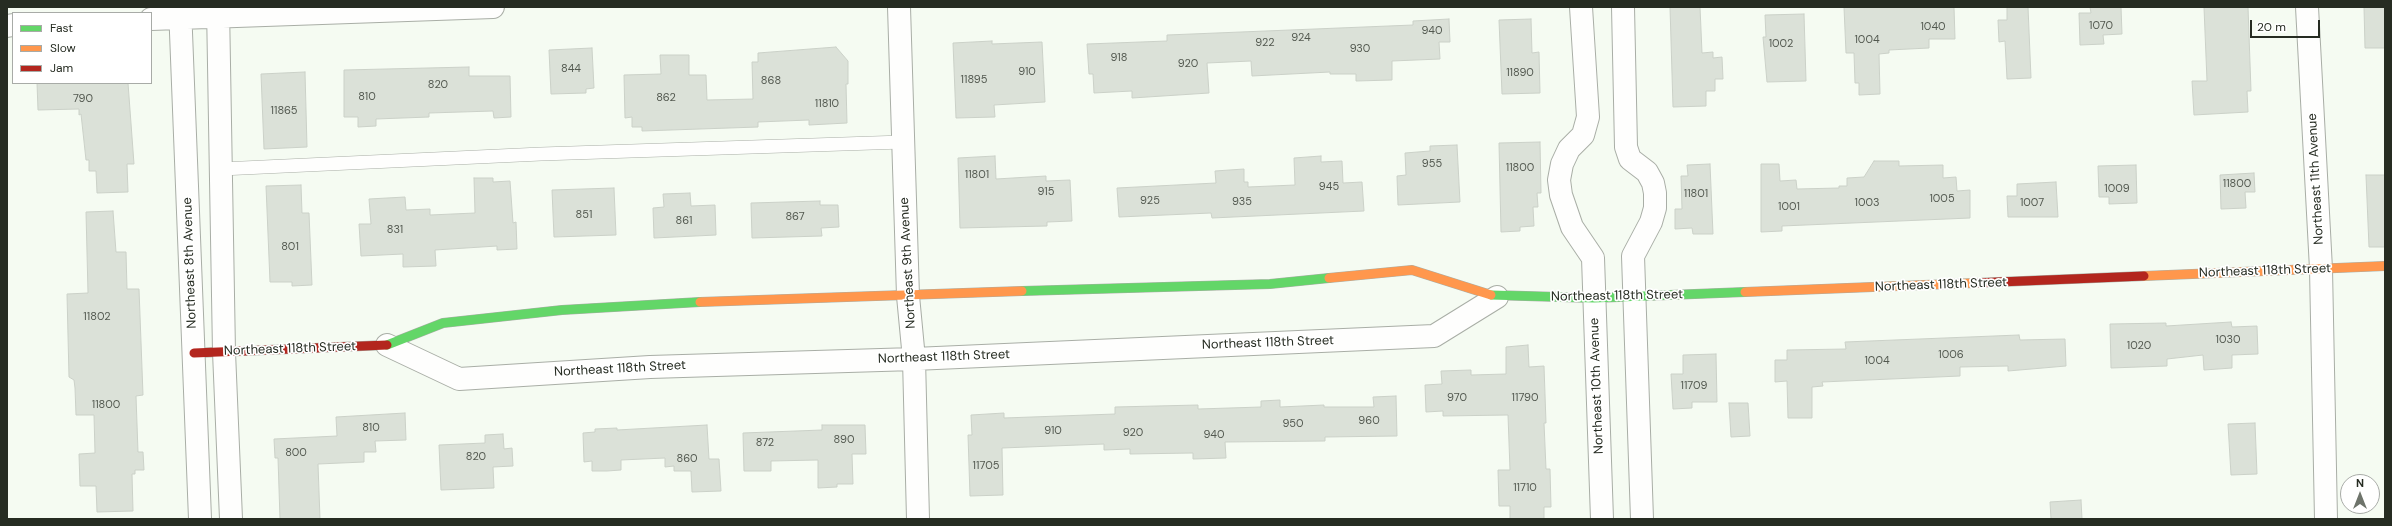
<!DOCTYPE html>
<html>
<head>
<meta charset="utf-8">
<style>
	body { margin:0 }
	#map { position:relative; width:2392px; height:526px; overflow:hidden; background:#f5fbf2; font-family:"DM Sans",sans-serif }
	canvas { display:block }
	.frame { position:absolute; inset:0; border:8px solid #262c22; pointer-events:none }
	.legend { position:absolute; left:12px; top:12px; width:140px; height:72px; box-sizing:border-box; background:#fff; border:1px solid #a8aba7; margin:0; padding:5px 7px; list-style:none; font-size:12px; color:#262c22 }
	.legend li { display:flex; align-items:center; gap:8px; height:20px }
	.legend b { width:20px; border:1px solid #a8aba7 }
	.north { position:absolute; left:2340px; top:474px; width:40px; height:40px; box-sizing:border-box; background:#fff; border:1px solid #a8aba7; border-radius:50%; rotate:0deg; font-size:11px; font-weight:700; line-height:16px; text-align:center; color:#262c22 }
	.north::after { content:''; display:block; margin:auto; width:14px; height:18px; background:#6e746b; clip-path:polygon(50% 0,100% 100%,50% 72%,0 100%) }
	.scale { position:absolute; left:2250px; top:20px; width:70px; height:18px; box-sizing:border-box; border:2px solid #262c22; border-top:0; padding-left:5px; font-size:12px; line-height:14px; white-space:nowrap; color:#262c22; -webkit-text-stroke:3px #fff; paint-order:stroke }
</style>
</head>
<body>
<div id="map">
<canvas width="2392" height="526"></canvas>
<div class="frame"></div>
<ul class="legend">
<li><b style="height:5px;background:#63d668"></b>Fast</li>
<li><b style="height:5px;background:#ff974d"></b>Slow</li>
<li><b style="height:5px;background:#b3261e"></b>Jam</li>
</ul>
<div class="north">N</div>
<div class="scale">20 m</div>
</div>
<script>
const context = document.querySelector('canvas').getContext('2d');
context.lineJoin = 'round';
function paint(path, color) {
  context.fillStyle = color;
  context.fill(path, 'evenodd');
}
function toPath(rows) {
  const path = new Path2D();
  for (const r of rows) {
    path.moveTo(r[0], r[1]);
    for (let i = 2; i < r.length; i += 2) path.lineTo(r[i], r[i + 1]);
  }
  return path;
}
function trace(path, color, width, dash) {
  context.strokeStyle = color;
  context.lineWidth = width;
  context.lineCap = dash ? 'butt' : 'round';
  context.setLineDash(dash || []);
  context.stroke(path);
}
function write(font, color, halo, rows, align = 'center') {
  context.font = font + ' "DM Sans",sans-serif';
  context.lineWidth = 3.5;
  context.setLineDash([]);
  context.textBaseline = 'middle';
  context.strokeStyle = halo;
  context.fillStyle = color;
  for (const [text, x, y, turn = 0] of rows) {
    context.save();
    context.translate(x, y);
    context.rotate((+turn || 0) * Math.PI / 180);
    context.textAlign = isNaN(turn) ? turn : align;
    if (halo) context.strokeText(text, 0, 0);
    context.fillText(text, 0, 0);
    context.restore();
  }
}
const building = toPath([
	[1670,7,1700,7,1702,53,1713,52,1713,58,1722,57,1723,79,1715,79,1715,91,1706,91,1706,106,1673,107,1670,7],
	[1844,7,1954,7,1955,39,1929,39,1929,48,1889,50,1889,53,1879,54,1880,94,1859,95,1859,83,1855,83,1854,53,1846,53,1844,7],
	[2007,7,2028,7,2031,78,2007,79,2005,41,1999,42,1998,20,2007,20,2007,7],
	[2090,7,2121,7,2122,34,2103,35,2104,44,2080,45,2079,13,2091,13,2090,7],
	[2204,7,2248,7,2251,91,2247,91,2248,112,2194,115,2192,81,2207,81,2204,7],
	[2364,7,2385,7,2385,48,2365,48,2364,7],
	[1804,14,1806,81,1767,82,1763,37,1766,37,1765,15,1804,14],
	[1449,19,1450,42,1439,42,1440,59,1392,61,1392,80,1356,81,1356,74,1330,74,1330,72,1252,76,1251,61,1207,63,1209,93,1132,98,1132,91,1094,93,1093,74,1089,74,1087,44,1167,41,1167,35,1413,25,1413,21,1449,19],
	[1531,19,1532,53,1539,52,1540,93,1502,94,1499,20,1531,19],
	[992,41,992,44,1042,42,1045,102,994,105,995,117,956,118,953,43,992,41],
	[836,47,848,61,848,84,846,84,847,123,809,125,809,120,758,122,758,127,642,131,642,127,632,127,632,117,625,118,624,75,661,74,660,55,689,55,689,75,706,75,707,100,753,99,752,62,758,62,758,53,836,47],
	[592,48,594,88,586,89,586,93,551,94,549,50,592,48],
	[469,67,469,76,510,76,511,117,494,118,493,111,429,113,429,117,376,119,376,126,358,127,358,117,344,117,344,70,469,67],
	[305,72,307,147,264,149,261,74,305,72],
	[37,83,128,83,134,164,127,164,128,192,97,193,96,171,89,171,89,160,86,160,81,114,79,115,79,109,38,110,37,83],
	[1540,142,1541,193,1537,193,1538,207,1533,207,1534,226,1520,227,1520,231,1501,232,1499,143,1540,142],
	[1457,145,1460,202,1398,205,1397,176,1406,175,1405,153,1430,151,1430,146,1457,145],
	[995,156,996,179,1046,176,1046,181,1070,180,1072,221,1047,222,1047,226,960,228,958,158,995,156],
	[1321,156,1321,162,1342,161,1343,183,1362,182,1364,211,1212,218,1211,213,1119,217,1117,188,1216,183,1215,171,1244,169,1244,182,1248,182,1248,187,1295,185,1294,158,1321,156],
	[1874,161,1899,161,1899,166,1943,165,1943,178,1956,177,1957,191,1970,190,1970,218,1782,226,1782,231,1761,232,1761,164,1779,164,1780,181,1796,180,1797,189,1839,188,1839,186,1847,186,1847,178,1864,177,1874,161],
	[1710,164,1713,234,1693,234,1692,228,1675,229,1675,209,1682,209,1681,176,1688,176,1687,165,1710,164],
	[2136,165,2137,203,2109,204,2109,197,2099,197,2098,166,2136,165],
	[2254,173,2255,192,2245,192,2246,208,2221,209,2220,175,2254,173],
	[2366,175,2385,175,2385,247,2369,247,2366,175],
	[474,178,493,178,493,182,510,181,513,223,516,222,517,249,497,250,497,246,435,250,436,266,403,267,403,254,361,256,359,224,371,224,369,199,405,197,406,210,430,209,430,215,475,213,474,178],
	[2056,182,2058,217,2008,217,2007,196,2017,196,2017,184,2056,182],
	[301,185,302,213,309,213,312,285,292,286,292,282,270,282,266,186,301,185],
	[614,188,616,235,554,237,552,190,614,188],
	[690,193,691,206,715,205,716,235,654,238,653,208,664,207,663,194,690,193],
	[820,201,820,205,838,205,839,227,821,228,822,236,752,238,751,203,820,201],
	[113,211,116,252,126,252,127,289,139,289,143,395,136,396,138,452,143,452,144,470,135,470,135,474,132,474,133,511,97,512,96,486,80,486,79,454,95,453,94,415,76,415,75,388,74,380,69,377,67,294,88,293,86,212,113,211],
	[2231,322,2232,327,2257,326,2258,354,2232,355,2232,368,2204,370,2203,355,2167,359,2167,366,2111,368,2110,324,2166,323,2166,326,2231,322],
	[2019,335,2020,340,2065,339,2066,366,2008,371,2008,366,1960,367,1960,376,1822,382,1823,386,1812,387,1812,418,1788,418,1787,381,1775,382,1775,360,1787,360,1787,350,1846,349,1845,342,2019,335],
	[1528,345,1529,367,1544,366,1546,423,1544,423,1546,469,1550,469,1551,507,1544,507,1544,519,1510,519,1510,506,1499,506,1498,470,1510,470,1508,415,1443,416,1443,411,1426,412,1425,385,1442,384,1441,371,1471,370,1471,375,1506,374,1506,347,1528,345],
	[1716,354,1717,402,1692,402,1692,408,1673,409,1671,374,1683,374,1683,355,1716,354],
	[1396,396,1397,436,1325,437,1325,441,1225,442,1226,458,1193,459,1193,453,1130,454,1130,449,1104,450,1104,444,1002,448,1003,495,970,496,968,435,972,435,971,415,1004,413,1004,418,1115,414,1115,407,1198,405,1198,409,1261,407,1261,401,1280,400,1280,407,1324,405,1324,407,1374,407,1373,397,1396,396],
	[1729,403,1748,403,1750,436,1731,437,1729,403],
	[405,413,406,440,375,441,376,452,364,452,364,462,318,464,320,519,280,519,278,458,275,458,274,439,337,436,336,417,405,413],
	[2255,423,2257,474,2231,475,2228,424,2255,423],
	[707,425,709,459,719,459,721,491,692,492,691,471,674,471,674,466,665,467,665,458,621,460,621,470,607,471,592,471,592,461,584,462,583,433,595,432,595,429,617,428,617,430,707,425],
	[822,425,865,425,866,454,852,454,853,484,837,484,837,487,818,488,818,460,771,461,771,471,744,471,743,433,822,430,822,425],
	[503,434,504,449,512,448,513,466,493,467,494,488,441,490,439,445,485,443,485,435,503,434],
	[2081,500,2082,519,2051,519,2050,502,2081,500]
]);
paint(building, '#dbe1d8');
trace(building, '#cbd1c8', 1);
const lane = toPath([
	[221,169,541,154,903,142]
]);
const street = toPath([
	[180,7,200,519],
	[218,7,224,352,231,519],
	[899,7,908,296,914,359,918,519],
	[1581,7,1588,117,1583,135,1569,149,1562,164,1559,180,1561,195,1572,227,1593,258,1602,519],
	[1623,7,1626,147,1630,159,1647,172,1653,183,1655,193,1655,208,1651,222,1633,256,1642,519],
	[2307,7,2321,269,2326,519],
	[151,19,493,7],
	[7,26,13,25],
	[387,345,459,379,650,367,914,359,1434,336,1497,297]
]);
const fast = toPath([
	[1022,291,1270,284,1329,278],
	[1491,295,1594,298,1745,292],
	[387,345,443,323,562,310,700,302]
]);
const slow = toPath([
	[2144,276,2385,266],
	[1329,278,1412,270,1491,295],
	[1745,292,1975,283],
	[700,302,1022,291]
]);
const jam = toPath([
	[1975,283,2144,276],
	[194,353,387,345]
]);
trace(lane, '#a9aea6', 14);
trace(street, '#a9aea6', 24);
trace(fast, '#a9aea6', 10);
trace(slow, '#a9aea6', 10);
trace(jam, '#a9aea6', 10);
trace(lane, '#fefefd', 13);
trace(street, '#fefefd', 22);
trace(fast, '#63d668', 9);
trace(slow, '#ff974d', 9);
trace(jam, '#b3261e', 9);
write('11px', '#535950', null, [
	["1070",2101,26],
	["1040",1933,27],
	["940",1432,31],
	["924",1301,38],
	["1004",1867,40],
	["922",1265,43],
	["1002",1781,44],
	["930",1360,49],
	["918",1119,58],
	["920",1188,64],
	["844",571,69],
	["910",1027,72],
	["11890",1520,73],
	["11895",974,80],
	["868",771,81],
	["820",438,85],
	["810",367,97],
	["862",666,98],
	["790",83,99],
	["11810",827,104],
	["11865",284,111],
	["955",1432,164],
	["11800",1520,168],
	["11801",977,175],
	["11800",2237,184],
	["945",1329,187],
	["1009",2117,189],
	["915",1046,192],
	["11801",1696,194],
	["1005",1942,199],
	["925",1150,201],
	["935",1242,202],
	["1003",1867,203],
	["1007",2032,203],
	["1001",1789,207],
	["851",584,215],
	["867",795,217],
	["861",684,221],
	["831",395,230],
	["801",290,247],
	["11802",97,317],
	["1030",2228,340],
	["1020",2139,346],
	["1006",1951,355],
	["1004",1877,361],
	["11709",1694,386],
	["970",1457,398],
	["11790",1525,398],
	["11800",106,405],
	["960",1369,421],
	["950",1293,424],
	["810",371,428],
	["910",1053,431],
	["920",1133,433],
	["940",1214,435],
	["890",844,440],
	["872",765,443],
	["800",296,453],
	["820",476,457],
	["860",687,459],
	["11705",986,466],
	["11710",1525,488]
]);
write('13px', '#262c22', '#fff', [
	["Northeast 11th Avenue",2316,179,-93],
	["Northeast 8th Avenue",190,263,-92],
	["Northeast 9th Avenue",908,263,-93],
	["Northeast 118th Street",2265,271,-2],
	["Northeast 118th Street",1941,285,-2],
	["Northeast 118th Street",1617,296,-1],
	["Northeast 118th Street",1268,343,-2],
	["Northeast 118th Street",290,349,-2],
	["Northeast 118th Street",944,357,-2],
	["Northeast 118th Street",620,369,-3],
	["Northeast 10th Avenue",1597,386,-92]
]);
</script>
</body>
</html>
